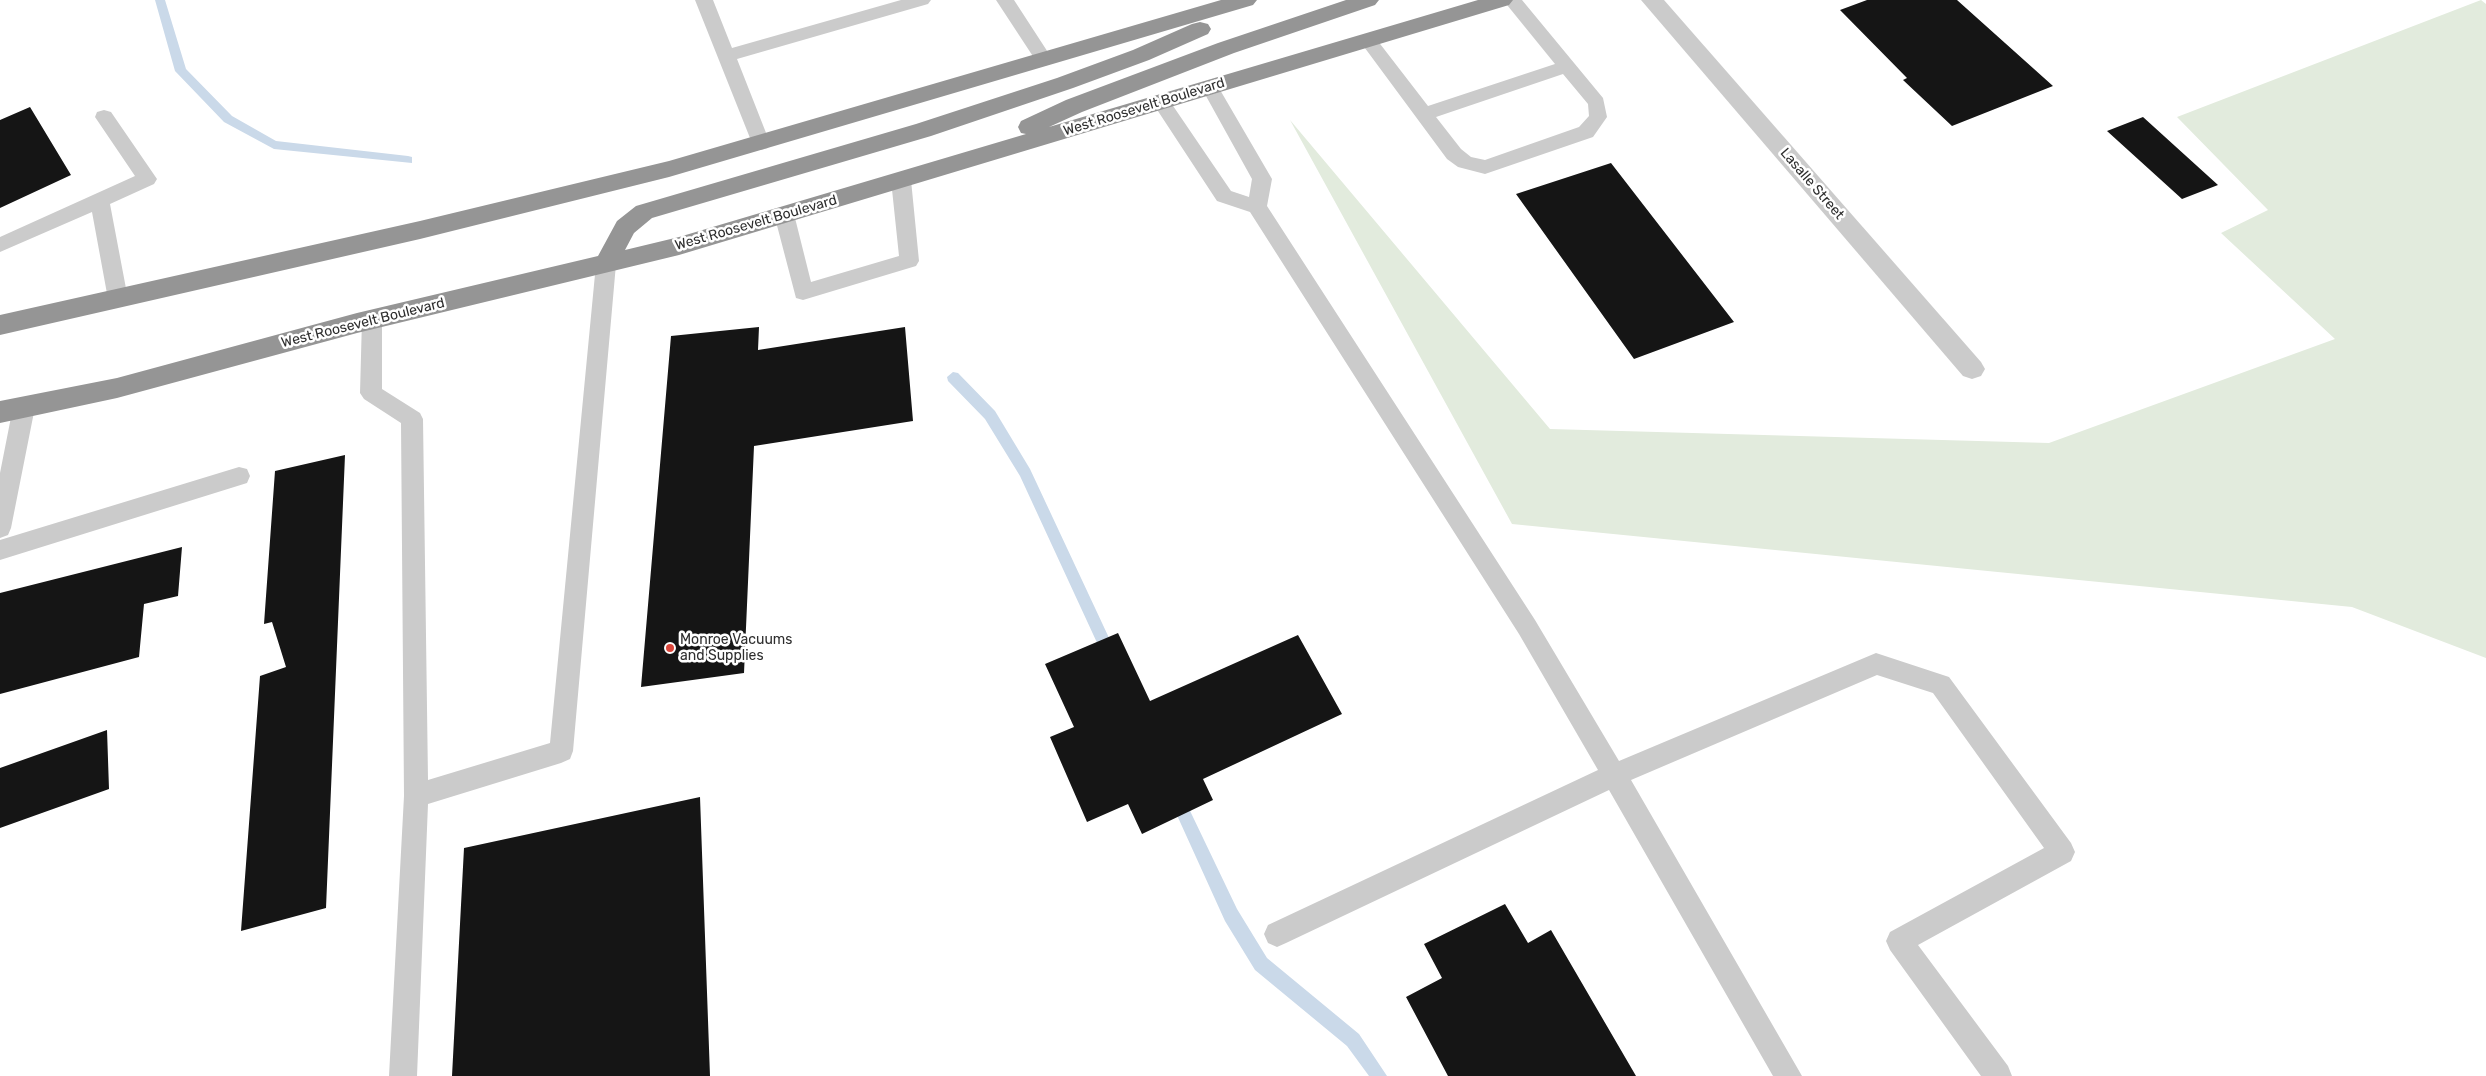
<!DOCTYPE html>
<html>
<head>
<meta charset="utf-8">
<style>
	body { margin:0 }
	canvas { display:block; background:#fff }
</style>
</head>
<body>
<canvas width="2486" height="1076"></canvas>
<script>
const context = document.querySelector('canvas').getContext('2d');
context.lineJoin = 'round';
function paint(path, color) {
  context.fillStyle = color;
  context.fill(path, 'evenodd');
}
function toPath(rows) {
  const path = new Path2D();
  for (const r of rows) {
    path.moveTo(r[0], r[1]);
    for (let i = 2; i < r.length; i += 2) path.lineTo(r[i], r[i + 1]);
  }
  return path;
}
function trace(path, color, width, dash) {
  context.strokeStyle = color;
  context.lineWidth = width;
  context.lineCap = dash ? 'butt' : 'round';
  context.setLineDash(dash || []);
  context.stroke(path);
}
function write(font, color, halo, rows, align = 'center') {
  context.font = font + ' Rubik,sans-serif';
  context.lineWidth = 5;
  context.setLineDash([]);
  context.textBaseline = 'middle';
  context.strokeStyle = halo;
  context.fillStyle = color;
  for (const [text, x, y, turn = 0] of rows) {
    context.save();
    context.translate(x, y);
    context.rotate((+turn || 0) * Math.PI / 180);
    context.textAlign = isNaN(turn) ? turn : align;
    if (halo) context.strokeText(text, 0, 0);
    context.fillText(text, 0, 0);
    context.restore();
  }
}
paint(toPath([
	[2481,0,2486,4,2486,658,2352,607,1512,524,1290,120,1550,429,2049,443,2335,339,2221,233,2268,210,2177,117]
]), '#e2ebdd');
paint(toPath([
	[155,0,165,0,186,69,232,116,276,141,408,156,412,157,412,163,274,149,224,122,175,71,155,0],
	[953,372,958,373,995,411,1030,469,1117,655,1115,660,1110,662,1105,660,1020,476,985,419,948,381,947,377,953,372],
	[1176,790,1181,792,1237,909,1267,958,1359,1034,1387,1076,1369,1076,1347,1046,1255,970,1225,921,1171,802,1168,797,1171,792,1176,790]
]), '#cad9e9');
paint(toPath([
	[1867,0,1957,0,2053,86,1952,126,1903,80,1907,78,1840,10],
	[30,107,71,175,0,208,0,120],
	[2143,117,2218,185,2182,199,2107,131],
	[1611,163,1734,322,1634,359,1516,194],
	[759,327,758,350,905,327,913,421,754,446,744,673,641,687,671,336],
	[345,455,326,908,241,931,260,676,286,667,272,622,264,624,275,471],
	[182,547,178,596,144,604,139,657,0,694,0,593],
	[1118,633,1150,701,1298,635,1342,714,1203,779,1213,800,1142,834,1128,804,1087,822,1050,737,1074,727,1045,664],
	[107,730,109,789,0,828,0,768],
	[700,797,710,1076,452,1076,464,848],
	[1505,904,1528,943,1551,930,1636,1076,1448,1076,1406,997,1442,978,1424,944]
]), '#151515');
paint(toPath([
	[695,0,713,0,732,48,901,0,931,0,928,4,737,59,770,143,768,148,761,150,754,148,752,143,695,0],
	[996,0,1014,0,1053,60,1050,64,1044,66,1038,64,996,0],
	[1503,0,1522,0,1603,98,1607,117,1593,137,1485,174,1458,167,1447,159,1359,40,1362,36,1368,34,1374,36,1428,106,1555,64,1503,0],
	[1563,74,1588,104,1589,116,1579,127,1485,160,1471,157,1461,149,1436,117,1563,74],
	[1210,81,1216,83,1272,179,1267,206,1535,620,1619,761,1876,653,1949,677,2071,843,2075,852,2071,861,1918,945,2008,1066,2012,1076,1981,1076,1890,950,1886,941,1890,932,2044,848,1933,693,1877,675,1631,780,1802,1076,1773,1076,1609,790,1286,943,1277,947,1268,943,1264,934,1268,925,1598,770,1519,634,1250,212,1217,201,1152,102,1155,97,1161,96,1167,97,1231,191,1249,197,1252,179,1201,87,1204,83,1210,81],
	[104,110,111,112,157,179,154,184,110,204,128,299,125,305,118,307,111,305,108,299,92,212,0,252,0,237,135,176,95,117,97,112,104,110],
	[901,173,908,175,911,180,919,261,916,266,803,300,796,298,774,214,777,209,784,207,791,209,794,214,811,282,899,256,891,180,894,175,901,173],
	[606,256,613,259,616,264,573,751,570,759,561,763,428,804,417,1076,389,1076,404,796,401,423,364,399,360,393,362,319,365,313,372,311,379,313,382,319,382,389,420,413,423,419,428,780,550,743,596,264,599,259,606,256],
	[24,398,32,401,35,407,11,528,8,535,0,538,0,473,13,407,16,401,24,398],
	[239,467,247,469,250,476,247,483,0,560,0,540,239,467]
]), '#cbcbcb');
paint(toPath([
	[1641,0,1664,0,1981,362,1985,369,1981,376,1972,379,1963,376,1641,0]
]), '#cbcbcb');
paint(toPath([
	[1221,0,1257,0,1253,5,669,177,420,239,0,335,0,315,420,221,669,161,1221,0],
	[1346,0,1379,0,1375,5,1234,53,1082,112,1049,127,1478,0,1513,0,1509,5,679,255,357,333,117,398,0,423,0,401,117,378,357,313,598,256,617,221,636,206,916,124,1057,78,1133,50,1192,24,1200,22,1208,24,1211,29,1208,34,1149,60,1073,88,931,136,652,218,634,233,625,250,679,237,1026,134,1021,133,1018,127,1021,121,1066,100,1218,43,1346,0]
]), '#959595');
for (const [x, y, r, color] of [
	[670,648,5,"#da463b"]
]) {
  const dot = new Path2D();
  dot.arc(x, y, r, 0, 2 * Math.PI);
  context.fillStyle = color;
  context.fill(dot);
  trace(dot, '#fff', 2);
}
write('14px', '#2e2e2e', '#fff', [
	["West Roosevelt Boulevard",1144,107,-17],
	["Lasalle Street",1812,184,49],
	["West Roosevelt Boulevard",756,223,-16],
	["West Roosevelt Boulevard",363,323,-14]
]);
write('14px', '#2e2e2e', '#fff', [
	["Monroe Vacuums",680,640],
	["and Supplies",680,656]
], 'left');
</script>
</body>
</html>
